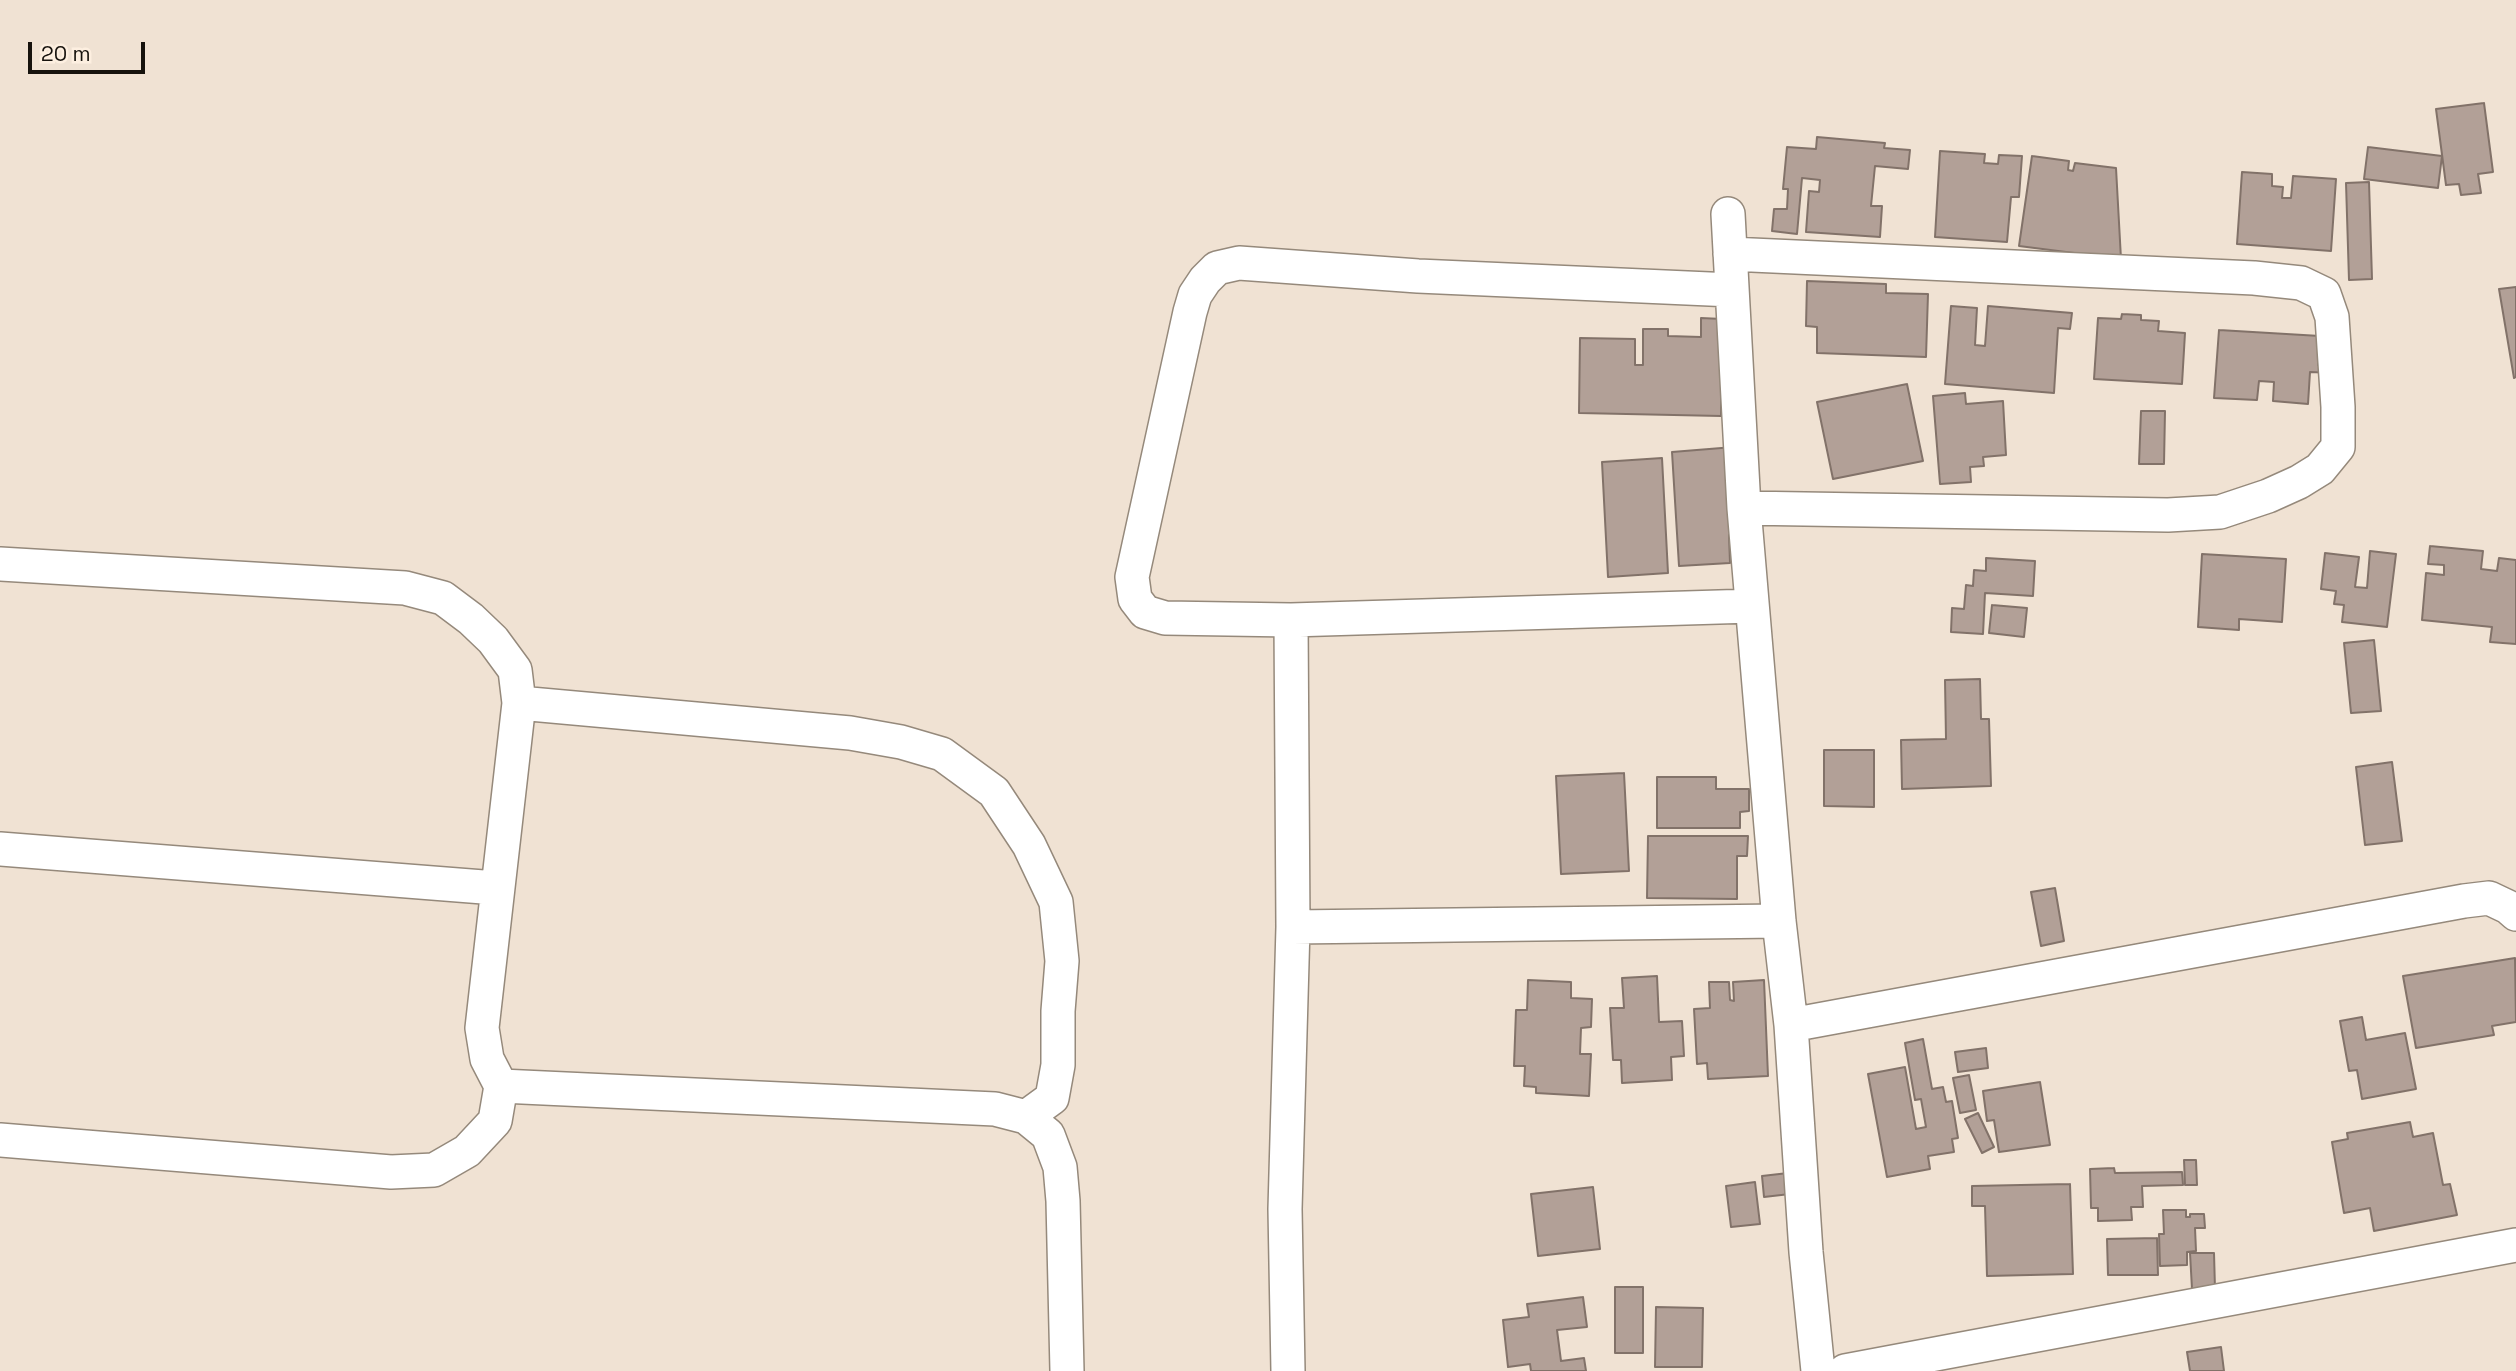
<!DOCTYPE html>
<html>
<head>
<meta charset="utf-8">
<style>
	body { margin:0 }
	#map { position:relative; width:2516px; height:1371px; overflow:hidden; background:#f0e2d3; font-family:"Space Grotesk",sans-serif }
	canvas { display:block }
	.scale { position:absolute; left:28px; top:42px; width:117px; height:32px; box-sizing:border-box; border:4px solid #16120d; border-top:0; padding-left:9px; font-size:21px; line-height:24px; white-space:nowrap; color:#16120d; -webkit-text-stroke:5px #fdefe0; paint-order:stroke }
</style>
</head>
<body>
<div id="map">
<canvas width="2516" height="1371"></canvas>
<div class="scale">20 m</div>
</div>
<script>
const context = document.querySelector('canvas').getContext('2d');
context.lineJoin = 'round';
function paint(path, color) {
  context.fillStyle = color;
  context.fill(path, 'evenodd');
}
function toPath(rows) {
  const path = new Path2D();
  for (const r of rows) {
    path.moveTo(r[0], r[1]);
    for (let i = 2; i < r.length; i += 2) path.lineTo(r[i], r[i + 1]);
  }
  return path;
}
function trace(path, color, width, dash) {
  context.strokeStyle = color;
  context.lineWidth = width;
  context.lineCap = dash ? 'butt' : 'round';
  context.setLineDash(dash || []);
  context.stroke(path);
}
const building = toPath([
	[2484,103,2493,172,2478,174,2481,193,2461,195,2459,184,2446,185,2436,109,2484,103],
	[1817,137,1885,143,1884,148,1910,150,1908,169,1875,166,1871,206,1882,206,1880,237,1806,232,1809,191,1819,192,1820,180,1802,178,1797,234,1772,231,1774,209,1787,209,1788,189,1783,189,1787,147,1816,149,1817,137],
	[2368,147,2442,156,2438,188,2364,179,2368,147],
	[1940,151,1985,154,1984,163,1998,164,1999,155,2022,156,2019,197,2011,197,2007,242,1935,237,1940,151],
	[2032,156,2069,161,2068,170,2073,171,2075,163,2116,168,2121,259,2019,246,2032,156],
	[2242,172,2272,174,2272,186,2283,187,2282,198,2291,198,2293,176,2336,179,2331,251,2237,244,2242,172],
	[2369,182,2372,279,2349,280,2346,183,2369,182],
	[1807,281,1886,284,1886,293,1928,294,1926,357,1817,353,1817,327,1806,326,1807,281],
	[2516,287,2516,377,2514,378,2499,289,2516,287],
	[1951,306,1977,308,1975,345,1985,346,1988,306,2072,313,2070,329,2058,328,2054,393,1945,384,1951,306],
	[2122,314,2141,315,2141,320,2159,321,2158,331,2185,333,2182,384,2094,379,2098,318,2121,319,2122,314],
	[1701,318,1722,319,1721,416,1579,413,1580,338,1635,339,1635,365,1643,365,1643,329,1668,329,1668,336,1701,337,1701,318],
	[2219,330,2320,336,2318,365,2334,366,2334,373,2310,372,2308,404,2273,401,2274,382,2259,381,2257,400,2214,398,2219,330],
	[1907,384,1923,461,1833,479,1817,402,1907,384],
	[1965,393,1966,404,2003,401,2006,455,1983,457,1984,466,1970,467,1971,482,1940,484,1933,396,1965,393],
	[2141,411,2165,411,2164,464,2139,464,2141,411],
	[1734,447,1740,534,1729,535,1730,563,1679,566,1672,452,1734,447],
	[1662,458,1668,573,1608,577,1602,462,1662,458],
	[2430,546,2483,551,2481,569,2497,571,2499,558,2516,560,2516,644,2490,642,2492,627,2422,620,2426,573,2444,575,2444,565,2428,564,2430,546],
	[2370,551,2396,554,2387,627,2342,622,2344,605,2334,604,2336,591,2321,589,2325,553,2359,557,2355,587,2367,588,2370,551],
	[2202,554,2286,559,2282,622,2239,619,2239,630,2198,627,2202,554],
	[1986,558,2035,561,2033,596,1985,593,1983,634,1951,632,1952,608,1964,609,1966,585,1973,586,1974,570,1986,571,1986,558],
	[1992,605,2027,608,2024,637,1989,633,1992,605],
	[2374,640,2381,711,2351,713,2344,643,2374,640],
	[1980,679,1981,719,1989,719,1991,786,1902,789,1901,740,1946,739,1945,680,1980,679],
	[1824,750,1874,750,1874,807,1824,806,1824,750],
	[2392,762,2402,841,2365,845,2356,767,2392,762],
	[1624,773,1629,871,1561,874,1556,776,1624,773],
	[1657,777,1716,777,1716,789,1749,789,1749,811,1740,812,1740,828,1657,828,1657,777],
	[1648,836,1748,836,1747,856,1737,856,1737,899,1647,898,1648,836],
	[2055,888,2064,941,2041,946,2031,892,2055,888],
	[2515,958,2516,1022,2492,1026,2494,1035,2416,1048,2403,976,2515,958],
	[1657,976,1659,1022,1682,1021,1684,1056,1671,1057,1672,1080,1622,1083,1621,1060,1613,1060,1610,1008,1624,1008,1622,978,1657,976],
	[1528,980,1571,982,1571,998,1592,999,1591,1027,1581,1028,1580,1054,1591,1054,1589,1096,1536,1093,1536,1087,1524,1086,1525,1066,1514,1066,1516,1010,1527,1010,1528,980],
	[1764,980,1768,1076,1708,1079,1707,1063,1697,1064,1694,1009,1710,1008,1709,982,1729,982,1730,1000,1734,1001,1733,982,1764,980],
	[2362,1017,2366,1040,2405,1033,2416,1089,2362,1099,2357,1070,2349,1071,2340,1021,2362,1017],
	[1923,1039,1932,1089,1943,1087,1946,1102,1952,1101,1958,1138,1952,1139,1954,1152,1928,1156,1930,1169,1887,1177,1868,1074,1905,1067,1916,1129,1926,1127,1921,1099,1915,1100,1905,1043,1923,1039],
	[1986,1048,1988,1068,1958,1072,1955,1052,1986,1048],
	[1969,1075,1976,1110,1960,1113,1953,1078,1969,1075],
	[2040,1082,2050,1145,1999,1152,1994,1120,1987,1121,1983,1091,2040,1082],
	[1978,1113,1994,1147,1982,1153,1965,1119,1978,1113],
	[2410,1122,2413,1137,2433,1133,2443,1185,2450,1184,2457,1215,2374,1231,2370,1208,2344,1213,2332,1142,2348,1139,2347,1133,2410,1122],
	[2184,1160,2196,1160,2197,1185,2185,1185,2184,1160],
	[2114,1168,2115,1173,2182,1172,2183,1185,2142,1186,2143,1207,2131,1207,2132,1220,2098,1221,2098,1208,2091,1208,2090,1169,2114,1168],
	[1788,1173,1790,1194,1764,1197,1762,1176,1788,1173],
	[1755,1182,1760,1224,1731,1227,1726,1186,1755,1182],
	[2070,1184,2073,1274,1987,1276,1985,1206,1972,1206,1972,1186,2070,1184],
	[1593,1187,1600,1249,1538,1256,1531,1194,1593,1187],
	[2163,1210,2186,1210,2186,1217,2190,1217,2190,1214,2204,1214,2205,1228,2195,1228,2196,1251,2187,1252,2187,1265,2160,1266,2159,1234,2164,1234,2163,1210],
	[2157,1238,2158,1275,2108,1275,2107,1239,2157,1238],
	[2190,1253,2214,1253,2215,1289,2192,1289,2190,1253],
	[1615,1287,1643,1287,1643,1353,1615,1353,1615,1287],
	[1583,1297,1587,1327,1557,1330,1561,1361,1584,1358,1586,1371,1531,1371,1530,1364,1508,1367,1503,1320,1529,1317,1527,1304,1583,1297],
	[1656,1307,1703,1308,1702,1367,1655,1367,1656,1307],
	[2221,1347,2224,1371,2190,1371,2187,1352,2221,1347]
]);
paint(building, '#b2a097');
trace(building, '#827269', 2);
const minor = toPath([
	[1728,214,1744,508,1779,921,1791,1025,1806,1252,1818,1371],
	[1730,254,2254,278,2301,283,2324,294,2332,317,2338,407,2338,447,2320,469,2299,482,2268,496,2220,512,2168,515,1744,508],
	[1732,290,1418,276,1239,263,1217,268,1205,280,1195,295,1190,312,1132,577,1135,599,1145,612,1165,618,1291,620,1752,606],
	[0,564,405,588,443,598,471,619,493,640,515,670,519,703,482,1028,487,1059,501,1086,495,1121,467,1151,434,1170,391,1172,0,1140],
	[519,703,850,733,901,742,942,754,994,792,1029,845,1056,902,1062,961,1058,1011,1058,1065,1052,1098,1026,1117],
	[0,849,496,888],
	[1293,927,1779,921],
	[1791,1025,2464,901,2489,898,2508,907,2516,914],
	[501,1086,995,1109,1026,1117,1048,1135,1060,1167,1063,1201,1067,1371],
	[1288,1371,1285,1209,1293,927,1291,620],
	[1845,1371,2516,1245]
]);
trace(minor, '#95897b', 36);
trace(minor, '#fff', 33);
</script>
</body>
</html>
